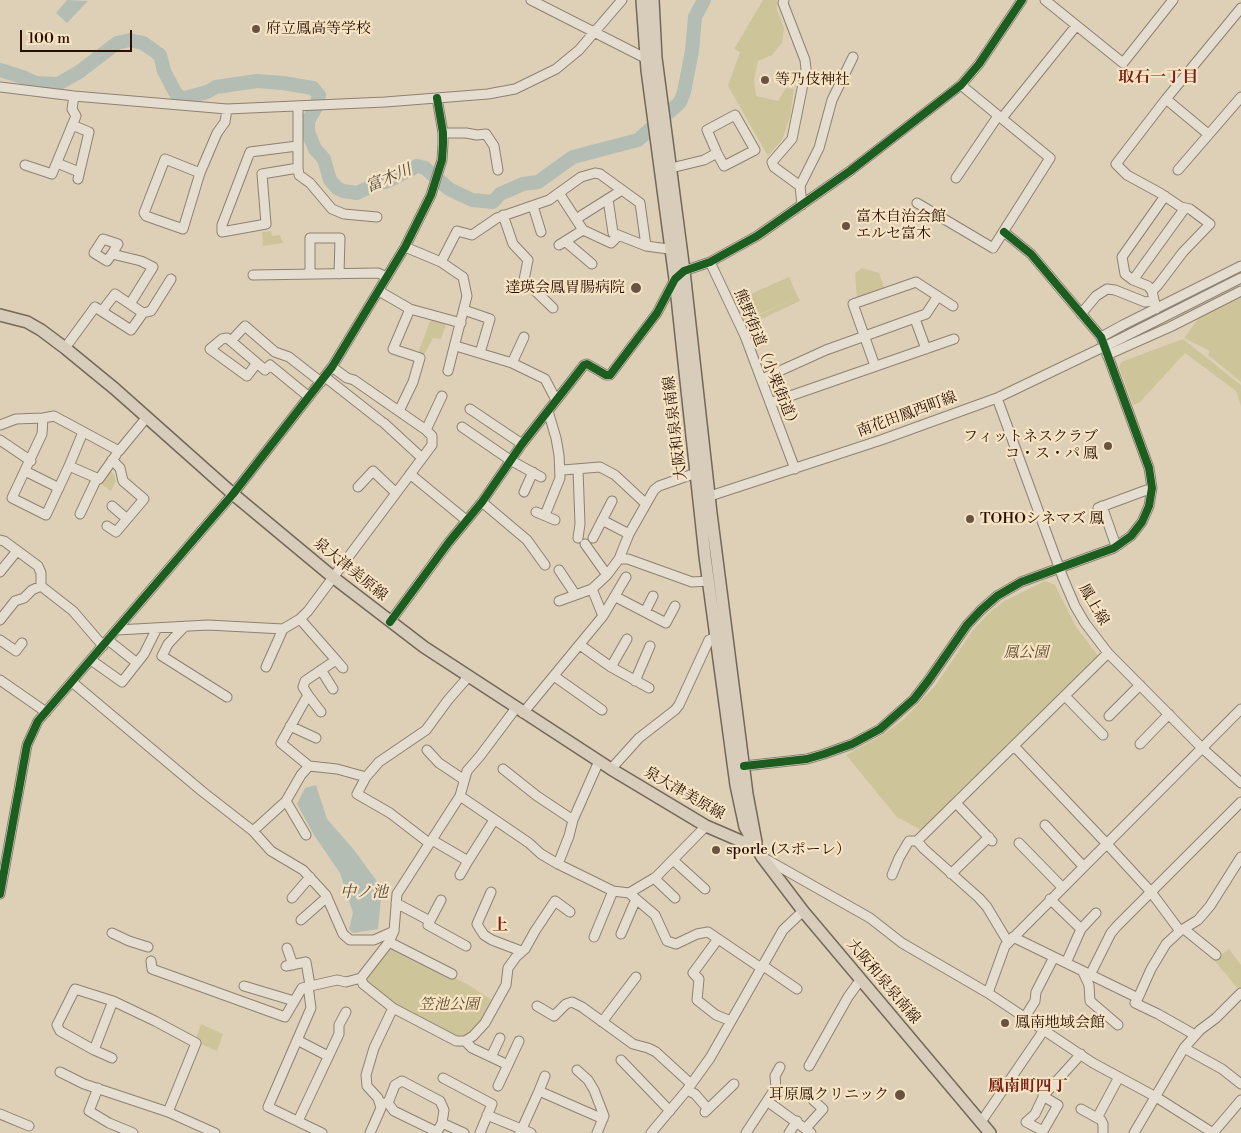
<!DOCTYPE html>
<html>
<head>
<meta charset="utf-8">
<style>
	body { margin:0 }
	#map { position:relative; width:1241px; height:1133px; overflow:hidden; background:#ded0b6; font-family:"Libre Bodoni",serif }
	canvas { display:block }
	.scale { position:absolute; left:20px; top:30px; width:112px; height:22px; box-sizing:border-box; border:2px solid #291000; border-top:0; padding-left:6px; font-size:15px; line-height:18px; white-space:nowrap; color:#291000; -webkit-text-stroke:4px #f5e3c4; paint-order:stroke }
</style>
</head>
<body>
<div id="map">
<canvas width="1241" height="1133"></canvas>
<div class="scale">100 m</div>
</div>
<script>
const context = document.querySelector('canvas').getContext('2d');
context.lineJoin = 'round';
function paint(path, color) {
  context.fillStyle = color;
  context.fill(path, 'evenodd');
}
function toPath(rows) {
  const path = new Path2D();
  for (const r of rows) {
    path.moveTo(r[0], r[1]);
    for (let i = 2; i < r.length; i += 2) path.lineTo(r[i], r[i + 1]);
  }
  return path;
}
function trace(path, color, width, dash) {
  context.strokeStyle = color;
  context.lineWidth = width;
  context.lineCap = dash ? 'butt' : 'round';
  context.setLineDash(dash || []);
  context.stroke(path);
}
function write(font, color, halo, rows, align = 'center') {
  context.font = font + ' "Libre Bodoni","Noto Serif JP",serif';
  context.lineWidth = 4.5;
  context.setLineDash([]);
  context.textBaseline = 'middle';
  context.strokeStyle = halo;
  context.fillStyle = color;
  for (const [text, x, y, turn = 0] of rows) {
    context.save();
    context.translate(x, y);
    context.rotate((+turn || 0) * Math.PI / 180);
    context.textAlign = isNaN(turn) ? turn : align;
    if (halo) context.strokeText(text, 0, 0);
    context.fillText(text, 0, 0);
    context.restore();
  }
}
paint(toPath([
	[763,0,777,0,777,10,784,28,782,43,772,55,758,61,754,80,756,96,778,101,786,88,794,89,790,117,782,140,768,156,728,86,740,52,734,49],
	[271,231,272,236,280,235,283,243,263,246,262,232],
	[862,268,879,273,885,289,857,299,855,273],
	[789,277,798,297,744,321,735,301],
	[1241,296,1241,382,1208,355,1210,351,1184,338,1199,318],
	[798,297,800,301,753,323,751,319],
	[431,319,446,324,441,339,433,338,424,355,418,353],
	[1183,339,1241,385,1241,406,1236,391,1185,353,1140,402,1133,405,1119,367,1121,362],
	[110,470,114,475,116,481,111,491,101,484],
	[1045,581,1055,585,1076,627,1099,657,923,831,897,817,846,755,882,735,903,720,935,686,973,630,990,612,1004,601],
	[391,947,469,985,493,1001,487,1014,471,1034,463,1038,455,1037,393,1004,365,983,365,979],
	[1229,949,1241,965,1241,988,1239,990,1214,960],
	[201,1024,223,1034,217,1051,201,1044,202,1041,196,1038]
]), '#cec499');
paint(toPath([
	[67,0,88,1,67,23,56,13],
	[316,785,327,819,354,850,382,888,378,929,353,933,349,929,353,913,340,873,314,835,297,804,305,788]
]), '#b3bdb4');
trace(toPath([
	[0,70,22,77,36,83,58,84,79,72,117,43,130,40,143,43,160,55,164,71,175,92,180,98,185,98,207,92,216,87,257,81,283,83,313,88,319,95,316,107,308,121,308,132,315,149,324,159,330,180,337,188,343,191,357,193,374,185,388,181,417,166,425,168,449,189,472,200,493,202,500,194,523,184,538,182,573,157,638,140,676,106,680,102,684,92,692,51,695,17,704,0]
]), '#b3bdb4', 14);
const minor = toPath([
	[531,0,647,59,651,59],
	[784,0,783,3,805,60,806,69,792,139,772,162,774,167,800,186],
	[1045,0,1123,63,1173,0],
	[0,87,74,96,227,109,385,102,488,94,515,89,556,69,579,50,622,0],
	[1166,99,1208,134],
	[298,106,298,168,299,175,310,183,332,209,344,214,377,217],
	[1002,118,1076,26],
	[72,125,89,132,78,179],
	[443,133,466,133,477,135,486,134,494,146,498,170],
	[297,146,250,152,222,225,222,232,266,224,262,174,298,168],
	[57,163,79,172],
	[25,165,52,174,76,116,72,109,74,96],
	[671,168,704,160,717,153,707,130,735,115,755,150,724,166,717,153],
	[1178,170,1241,97],
	[200,173,165,159,144,213,146,216,183,229,200,173,217,133,225,122,227,109],
	[956,178,998,116],
	[559,193,583,230,611,243,618,236],
	[608,199,613,233,646,246,676,250],
	[917,203,993,248,1050,158,961,85],
	[802,205,800,186,819,148,832,100,853,57],
	[533,206,541,232],
	[503,215,513,244,528,260,524,280,553,308],
	[576,219,622,190],
	[565,241,592,264],
	[559,245,583,230],
	[405,247,441,262,463,277,467,296,448,371],
	[112,254,118,244,103,239,94,253,107,261,112,254,141,261,153,267,130,304],
	[441,262,457,231,472,235,497,218,549,200,581,177,595,173,600,174,640,203,646,246],
	[710,262,745,336,795,469],
	[310,274,310,238,340,238,339,274],
	[253,275,378,273,387,277],
	[1133,280,1185,208],
	[379,291,410,309,461,323],
	[1152,291,1158,285,1183,252,1210,224,1190,209,1181,207,1160,193,1127,175,1116,164,1166,99,1241,8],
	[1156,309,1152,291,1148,286,1133,280,1125,274,1122,257,1165,196],
	[464,310,490,319,480,353],
	[102,311,115,294,143,313],
	[1081,314,1096,296,1107,289,1115,290,1145,302,1153,301],
	[915,319,926,349],
	[1101,337,1123,325,1241,266],
	[231,341,265,370,270,365,309,397],
	[456,346,512,363,545,379,556,400],
	[65,348,95,307,131,330,143,313,151,311,171,279],
	[1107,355,1170,327,1241,291],
	[257,363,247,376,210,349,222,339,227,338,231,341,245,326,275,352,289,357,321,382],
	[512,363,524,337],
	[875,366,853,304,916,282,953,306],
	[325,377,381,421],
	[762,379,826,350,926,314,938,296],
	[997,398,1063,578,1075,606,1085,623,1108,653,1202,748,1241,783],
	[770,403,954,339],
	[470,409,522,444],
	[399,411,413,382,420,358,393,349,410,309],
	[43,418,42,434,12,498,46,515,69,466,83,432],
	[384,423,422,458],
	[0,425,16,419,43,418,54,416,119,451,147,417],
	[462,427,510,460,541,477],
	[426,430,442,396],
	[0,440,31,461],
	[69,466,99,479,116,455],
	[563,470,600,467,615,475,645,503],
	[25,471,59,488],
	[410,474,466,520],
	[358,487,373,471,396,493],
	[524,492,533,472],
	[704,498,881,440,997,398,1118,340,1241,278],
	[482,502,527,540,545,565],
	[112,506,127,519],
	[1102,506,1116,546],
	[1098,508,1152,488],
	[536,512,555,520],
	[80,514,97,478],
	[545,515,560,478,559,455,556,438,548,411],
	[602,520,629,534],
	[107,526,116,532,144,499,123,481,120,468,112,460],
	[578,538,580,524,578,469],
	[593,538,612,501],
	[0,540,4,541,38,566,41,573,41,586,73,611,103,646],
	[585,544,607,575],
	[619,559,629,534,654,490,659,486,696,473],
	[559,570,575,594],
	[0,572,17,551],
	[616,597,666,623,675,606],
	[559,601,592,589],
	[645,612,653,596],
	[603,616,626,577],
	[300,619,336,660,305,681,303,687,308,695,281,743,309,766],
	[0,620,15,601,24,598,32,590,41,586],
	[390,622,449,542,482,502,522,444,584,365,587,364,606,375,610,375,657,313,675,279,684,271,710,262,757,236,850,171,961,85,979,64,1022,0],
	[185,626,168,644,162,656,227,697],
	[117,630,208,625,283,629,300,619,308,611,432,445,432,436,426,430,354,380,347,378,332,367],
	[0,640,16,651,22,643],
	[108,640,137,663],
	[580,645,611,667,649,688],
	[91,660,122,682,144,654,157,628],
	[336,660,343,668],
	[266,667,283,629],
	[611,667,627,639],
	[321,670,333,689],
	[554,676,602,710],
	[0,680,46,712],
	[635,681,650,646],
	[72,682,203,792,253,831,271,851,303,870,326,895,343,934,350,940,374,940,394,931],
	[308,695,321,712],
	[1065,696,1103,735],
	[516,708,480,756,467,771,460,796,397,894,394,931,389,942,361,978,363,984,393,1008,456,1041,465,1041,473,1036,485,1023,506,985,508,968,516,957,525,949,535,931,555,901,570,912],
	[523,713,603,616,592,589,607,575,619,559,628,559,692,582,709,581],
	[1109,716,1140,685],
	[290,726,316,738],
	[1140,744,1169,714],
	[1014,746,1106,843,1151,892,1180,931],
	[427,750,439,763,463,779],
	[744,766,807,759,824,754,852,744,880,729,914,699,928,681,967,625,981,610,997,596,1021,582,1114,548,1131,536,1142,522,1149,506,1152,488,1149,468,1101,337,1031,254,1004,232],
	[503,769,537,796,573,820],
	[611,769,639,738,675,710,679,705,709,640,716,637],
	[460,796,529,843,541,854,558,864,613,891,629,893,655,915,667,941,676,944,697,934,708,932,761,968],
	[286,801,306,835],
	[956,803,992,841],
	[1045,825,1083,866],
	[253,831,286,801,301,775,309,766,337,769,366,777],
	[432,840,468,861,460,875],
	[917,841,924,849,979,898,987,907,1008,942],
	[429,843,390,813,357,794,366,777,379,762,426,730,448,700,468,677],
	[1019,843,1062,887],
	[764,858,870,918,902,943,988,993,1093,1063,1156,1097,1213,1133],
	[673,860,705,889],
	[468,861,494,820],
	[558,864,569,836,573,820,599,761],
	[951,874,989,837],
	[892,875,899,858,909,841,917,841,1108,653],
	[654,878,675,898],
	[491,892,477,924,480,929,484,935,492,940,521,951],
	[629,893,656,877,706,826],
	[0,894,27,745,38,721,233,494,332,367,405,247,431,195,442,160,443,144,443,133,437,98],
	[292,898,310,877],
	[1050,899,1081,929],
	[396,903,430,921,428,925,466,946],
	[301,920,327,897],
	[430,921,441,900],
	[1184,929,1216,955],
	[112,933,129,941,148,947],
	[621,934,636,899],
	[594,937,613,891],
	[1013,937,1138,998,1151,969,1166,944,1180,931,1198,920,1210,906,1241,857],
	[718,939,693,973,699,979,697,1000,716,1015,731,1021],
	[389,942,452,974],
	[287,948,293,965],
	[151,961,152,969,285,1017,302,988,337,980,346,982,361,978],
	[1066,963,1081,929,1096,913],
	[762,965,797,989],
	[286,966,306,962,310,985],
	[1083,972,1089,985,1090,1001,1118,1025],
	[1090,975,1111,933,1117,926,1241,802],
	[244,986,294,1001],
	[308,986,311,1008,268,1107,322,1133],
	[988,993,1005,946,1241,709],
	[1135,1003,1158,1014,1195,1035],
	[537,1006,554,1016,566,1004,572,1002,582,1007,633,1044,648,1048,656,1052,691,1084],
	[1025,1017,1035,1001,1036,992,1054,957],
	[602,1022,636,977],
	[297,1040,328,1056],
	[465,1041,472,1048,508,1065],
	[1184,1048,1222,1069,1241,1084],
	[94,1050,113,1001],
	[491,1057,500,1038],
	[112,1058,94,1050,60,1031,57,1025,75,989,113,1001,155,1021,196,1043,168,1112],
	[621,1060,670,1111],
	[809,1066,848,997,861,979],
	[577,1070,588,1080,594,1090,604,1116,597,1133],
	[60,1072,84,1084,168,1112,215,1133],
	[443,1078,492,1104,480,1133],
	[498,1086,519,1041],
	[98,1088,89,1111,109,1123,133,1133],
	[687,1090,695,1094,708,1109],
	[539,1091,545,1076],
	[1043,1096,1058,1105,1043,1131,1026,1122,1035,1114,1044,1095,1081,1054],
	[767,1101,776,1087,775,1076,780,1067],
	[380,1103,388,1103,395,1085,402,1081,440,1101,444,1110,442,1123,437,1132,394,1111,388,1103],
	[1081,1109,1101,1120,1103,1124,1103,1133],
	[705,1112,734,1084],
	[0,1114,29,1126],
	[487,1115,531,1133],
	[1097,1118,1119,1077],
	[298,1121,339,1034,339,1025,346,1012],
	[981,1122,1044,1030],
	[442,1123,464,1133],
	[806,1128,823,1109,813,1100],
	[370,1133,381,1108,378,1098,367,1086,366,1075,374,1048,393,1008],
	[520,1133,539,1091,603,1119],
	[651,1133,687,1090,710,1058,783,930,803,911],
	[746,1133,767,1101,811,1133],
	[789,1133,797,1121],
	[1134,1133,1184,1048,1200,1030,1216,1018,1241,993],
	[1213,1133,1241,1100]
]);
const major = toPath([
	[642,0,647,70,675,279,705,556,736,785,745,827,762,857,803,911,990,1133],
	[653,0,656,58,684,271,711,513,747,794,756,842],
	[0,315,27,322,41,330,65,348,115,389,233,494,334,578,424,647,611,769,706,826,757,848]
]);
trace(minor, '#8d8171', 11);
trace(major, '#736859', 14);
trace(minor, '#e4ddd0', 9);
trace(major, '#d8cdbb', 11);
trace(toPath([
	[390,622,449,542,482,502,522,444,584,365,587,364,606,375,610,375,657,313,675,279,684,271,710,262,757,236,850,171,961,85,979,64,1022,0],
	[744,766,807,759,824,754,852,744,880,729,914,699,928,681,967,625,981,610,997,596,1021,582,1114,548,1131,536,1142,522,1149,506,1152,488,1149,468,1101,337,1031,254,1004,232],
	[0,894,27,745,38,721,233,494,332,367,405,247,431,195,442,160,443,144,443,133,437,98]
]), '#1b5e20', 8);
for (const [x, y, r, color] of [
	[256,29,5,"#685340"],
	[765,80,5,"#685340"],
	[846,226,5,"#685340"],
	[636,288,6,"#685340"],
	[1108,446,5,"#685340"],
	[970,519,5,"#685340"],
	[716,850,5,"#685340"],
	[1005,1023,5,"#685340"],
	[900,1095,6,"#685340"]
]) {
  const dot = new Path2D();
  dot.arc(x, y, r, 0, 2 * Math.PI);
  context.fillStyle = color;
  context.fill(dot);
  trace(dot, '#f5e3c4', 2);
}
write('15px', '#291000', '#f5e3c4', [
	["府立鳳高等学校",266,29],
	["等乃伎神社",775,80],
	["富木自治会館",856,217],
	["エルセ富木",856,234],
	["達瑛会鳳胃腸病院",625,288,"right"],
	["フィットネスクラブ",1098,437,"right"],
	["コ・ス・パ 鳳",1098,454,"right"],
	["TOHOシネマズ 鳳",980,519],
	["sporle (スポーレ）",726,850],
	["鳳南地域会館",1015,1023],
	["耳原鳳クリニック",889,1095,"right"]
], 'left');
write('15px', '#291000', '#f5e3c4', [
	["熊野街道（小栗街道）",766,360,68],
	["南花田鳳西町線",907,415,-20],
	["大阪和泉泉南線",676,428,-97],
	["泉大津美原線",350,570,39],
	["鳳上線",1093,605,60],
	["泉大津美原線",684,794,30],
	["大阪和泉泉南線",883,982,50]
]);
write('italic 15px', '#5e4c2d', '#f5e3c4', [
	["鳳公園",1026,653],
	["笠池公園",449,1005]
]);
write('bold 16px', '#7a1f14', '#f5e3c4', [
	["取石一丁目",1158,78],
	["上",500,926],
	["鳳南町四丁",1028,1087]
]);
write('italic 16px', '#534a3f', '#f5e3c4', [
	["富木川",389,179,-23],
	["中ノ池",364,893]
]);
</script>
</body>
</html>
